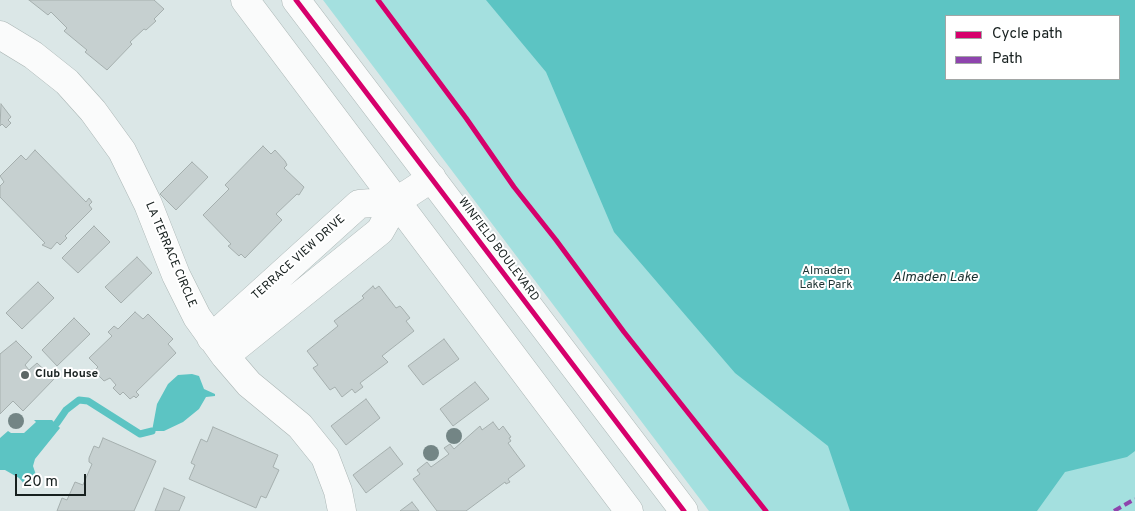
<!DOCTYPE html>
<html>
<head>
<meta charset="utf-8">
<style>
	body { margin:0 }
	#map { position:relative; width:1135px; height:511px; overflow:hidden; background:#dbe7e7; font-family:Overpass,sans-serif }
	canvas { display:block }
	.legend { position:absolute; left:945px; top:15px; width:175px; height:65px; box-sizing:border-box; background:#fff; border:1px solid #a2a6a5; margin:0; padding:6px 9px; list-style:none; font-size:15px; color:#17201f }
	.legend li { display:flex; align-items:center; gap:10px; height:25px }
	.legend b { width:25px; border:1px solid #a2a6a5 }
	.scale { position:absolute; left:15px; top:474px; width:71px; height:22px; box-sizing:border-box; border:2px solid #17201f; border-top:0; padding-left:6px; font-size:15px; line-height:18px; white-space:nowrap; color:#17201f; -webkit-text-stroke:4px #fff; paint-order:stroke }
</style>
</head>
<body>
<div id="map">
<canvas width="1135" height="511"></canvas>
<ul class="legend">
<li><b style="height:6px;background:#d6006c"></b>Cycle path</li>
<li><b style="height:6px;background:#8e44ad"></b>Path</li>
</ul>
<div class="scale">20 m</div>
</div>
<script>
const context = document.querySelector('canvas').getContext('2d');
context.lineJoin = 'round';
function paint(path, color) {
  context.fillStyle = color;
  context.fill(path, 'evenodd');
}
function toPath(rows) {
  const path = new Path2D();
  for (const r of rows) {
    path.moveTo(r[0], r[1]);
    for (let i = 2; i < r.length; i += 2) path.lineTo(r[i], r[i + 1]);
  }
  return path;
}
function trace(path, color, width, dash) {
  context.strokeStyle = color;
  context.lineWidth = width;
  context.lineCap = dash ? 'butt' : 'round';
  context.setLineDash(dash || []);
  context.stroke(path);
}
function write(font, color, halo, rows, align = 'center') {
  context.font = font + ' Overpass,sans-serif';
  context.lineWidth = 4;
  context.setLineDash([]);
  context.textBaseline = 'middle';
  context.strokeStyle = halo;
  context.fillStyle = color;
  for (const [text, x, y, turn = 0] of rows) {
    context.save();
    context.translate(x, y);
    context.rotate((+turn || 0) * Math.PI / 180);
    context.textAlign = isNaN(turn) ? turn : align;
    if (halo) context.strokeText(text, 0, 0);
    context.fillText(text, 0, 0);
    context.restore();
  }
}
paint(toPath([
	[323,0,1135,0,1135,511,709,511],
	[946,16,1119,16,1119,79,946,79]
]), '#a4e0df');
paint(toPath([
	[486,0,1135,0,1135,451,1127,457,1065,472,1037,511,850,511,828,446,735,373,614,232,546,72],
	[1119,16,1119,79,946,79,946,16],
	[192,374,199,376,204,389,215,394,215,396,206,397,199,409,183,422,164,431,152,431,157,404,168,384,178,375],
	[34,420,52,420,60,428,35,459,33,466,36,475,33,488,26,486,19,478,5,470,0,470,0,438,8,431,11,433,24,433,36,422]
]), '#5cc4c3');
trace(toPath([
	[57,423,66,410,79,400,88,401,140,434,152,431]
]), '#5cc4c3', 7);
const building = toPath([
	[29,0,154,0,164,9,154,19,156,21,146,30,144,29,130,42,132,44,107,70,85,52,87,50,64,31,67,28,51,12,48,15,29,0],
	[1,104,11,117,8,120,11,123,6,128,2,124,0,126,1,104],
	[263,146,271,154,275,150,285,161,287,165,284,168,304,187,299,195,297,194,276,214,282,220,245,258,241,254,239,256,228,246,231,244,203,215,229,189,225,185,263,146],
	[35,150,86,202,89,198,92,202,89,205,92,209,65,236,67,238,60,245,57,242,51,249,42,245,45,243,0,197,0,186,4,182,0,176,21,155,26,160,35,150],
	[192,162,208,177,176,210,160,194,192,162],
	[94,226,110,242,78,273,62,258,94,226],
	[137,257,152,273,121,303,105,287,137,257],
	[38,282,54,298,22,329,6,313,38,282],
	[373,286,375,289,379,286,396,308,400,306,402,308,410,318,406,321,414,331,382,356,388,362,360,383,363,387,355,393,352,389,342,397,335,387,330,390,313,368,318,365,307,351,338,326,334,321,364,298,362,296,373,286],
	[135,312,143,319,148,314,173,339,168,344,176,353,136,392,139,395,136,398,134,396,130,399,123,392,120,395,113,388,116,385,110,378,104,381,94,371,98,367,89,358,112,336,108,332,114,326,118,329,135,312],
	[74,318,90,334,57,366,42,350,74,318],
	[444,339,459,359,423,385,408,366,444,339],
	[16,341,32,357,25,365,29,370,37,363,54,379,23,411,13,401,0,414,0,354,16,341],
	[475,382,489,399,453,426,440,409,475,382],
	[366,399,380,418,346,445,331,426,366,399],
	[493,422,499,430,503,426,511,437,509,438,511,441,508,443,525,466,508,479,510,482,506,484,505,482,466,511,437,511,413,479,420,474,417,470,427,462,431,467,449,454,444,448,450,444,454,449,480,426,482,430,493,422],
	[213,427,278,455,273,467,279,470,266,498,261,496,256,508,189,479,195,465,191,463,201,439,207,442,213,427],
	[103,438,156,461,134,511,57,511,62,498,67,500,75,482,83,485,92,464,89,462,89,458,94,446,99,448,103,438],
	[390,447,403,464,366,493,353,475,390,447],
	[164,488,185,497,179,511,155,511,164,488],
	[412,502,419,511,400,511,412,502]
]);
paint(building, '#c6d0d0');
trace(building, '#a5afae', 1);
const minor = toPath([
	[245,0,629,511],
	[296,0,684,511],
	[0,35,33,55,67,82,93,111,122,151,148,204,176,275,197,317,225,356,249,384,300,426,325,457,338,491,342,511],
	[211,338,359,204,397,201,432,178],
	[225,356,380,231,397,201]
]);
trace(minor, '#abb6b5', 29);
trace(minor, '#fafbfb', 28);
trace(toPath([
	[1114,511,1135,499]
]), '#8e44ad', 4, [8, 4]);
trace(toPath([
	[296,0,684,511],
	[378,0,466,118,514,187,556,240,624,332,766,511]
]), '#d6006c', 5);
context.fillStyle = '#738585';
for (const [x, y] of [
	[16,421],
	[454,436],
	[431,453]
]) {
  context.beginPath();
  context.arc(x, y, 8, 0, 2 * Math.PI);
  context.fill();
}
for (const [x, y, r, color] of [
	[25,375,5,"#5c6665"]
]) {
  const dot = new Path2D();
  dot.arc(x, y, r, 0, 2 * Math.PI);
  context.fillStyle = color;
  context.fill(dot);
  trace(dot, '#fff', 2);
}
write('12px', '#17201f', '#fff', [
	["WINFIELD BOULEVARD",498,250,53],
	["LA TERRACE CIRCLE",170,255,67],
	["TERRACE VIEW DRIVE",299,258,-42]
]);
write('12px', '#1e3534', '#fff', [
	["Almaden",826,272],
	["Lake Park",826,286]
]);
write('bold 12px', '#17201f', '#fff', [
	["Club House",35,375]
], 'left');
write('italic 14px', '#19302f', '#fff', [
	["Almaden Lake",935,278]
]);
</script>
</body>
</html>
